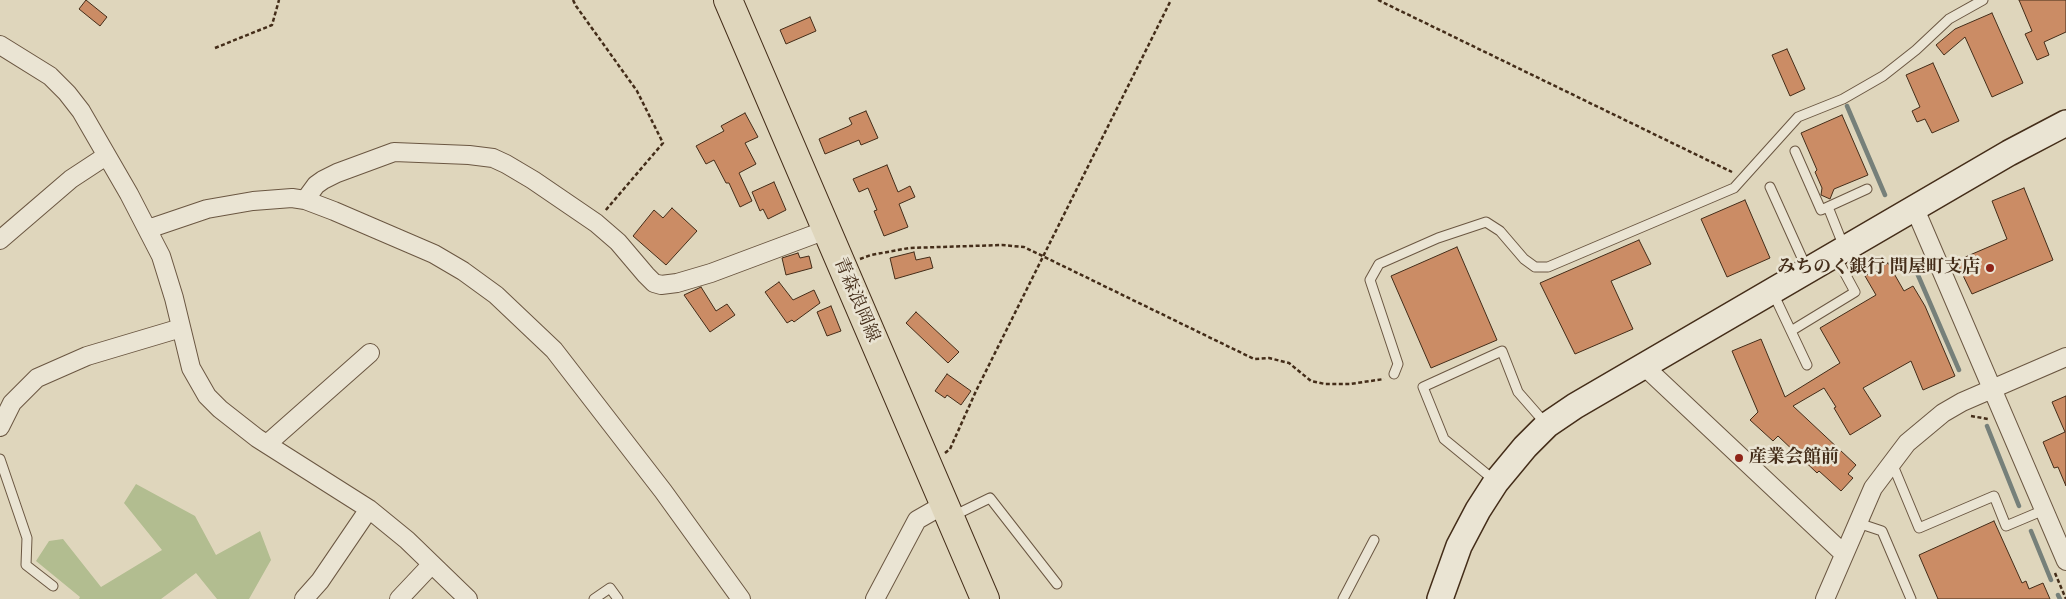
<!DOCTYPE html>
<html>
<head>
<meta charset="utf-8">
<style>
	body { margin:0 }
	canvas { display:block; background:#dfd6bc }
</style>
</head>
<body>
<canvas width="2066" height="599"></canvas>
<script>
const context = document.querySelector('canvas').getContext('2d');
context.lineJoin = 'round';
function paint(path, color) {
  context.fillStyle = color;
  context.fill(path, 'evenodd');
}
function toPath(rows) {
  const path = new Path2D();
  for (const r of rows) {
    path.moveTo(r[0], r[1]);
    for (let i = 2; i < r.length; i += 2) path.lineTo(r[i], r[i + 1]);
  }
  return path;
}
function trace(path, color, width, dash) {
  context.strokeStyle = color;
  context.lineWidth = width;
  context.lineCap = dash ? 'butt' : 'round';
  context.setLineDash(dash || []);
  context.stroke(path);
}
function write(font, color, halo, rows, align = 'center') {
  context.font = font + ' Cardo,"Noto Serif JP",serif';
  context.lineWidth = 5;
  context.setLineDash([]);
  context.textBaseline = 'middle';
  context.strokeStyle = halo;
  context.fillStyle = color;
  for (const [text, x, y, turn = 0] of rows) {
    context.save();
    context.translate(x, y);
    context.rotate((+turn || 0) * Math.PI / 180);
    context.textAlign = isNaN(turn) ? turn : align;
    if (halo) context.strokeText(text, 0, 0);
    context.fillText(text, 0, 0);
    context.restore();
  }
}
paint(toPath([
	[136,484,195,516,216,555,260,531,271,560,249,599,217,599,196,573,161,599,79,599,80,597,36,561,49,541,63,539,101,587,162,550,124,503]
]), '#b2bd90');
trace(toPath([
	[1847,106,1885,195],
	[1911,259,1959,370],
	[1987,426,2019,506],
	[2031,531,2051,580],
	[2058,595,2060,599]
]), '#76807a', 4.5);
const building = toPath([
	[86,0,107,17,100,26,79,9,86,0],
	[2019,0,2066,0,2066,32,2044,42,2049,55,2037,60,2025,34,2032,31,2019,0],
	[1992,13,2023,83,1992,97,1965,37,1944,55,1936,45,1955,29,1992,13],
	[810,17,816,31,786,44,780,30,810,17],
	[1787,49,1805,89,1790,96,1772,55,1787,49],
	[1933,63,1959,121,1932,133,1925,119,1917,122,1912,111,1920,107,1906,75,1933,63],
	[866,111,878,138,861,145,859,140,825,154,819,139,849,126,852,124,849,118,866,111],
	[745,113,758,137,745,143,756,164,739,173,752,201,740,207,729,183,726,183,714,160,706,164,696,146,724,131,721,126,745,113],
	[1842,115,1868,175,1834,189,1830,199,1821,195,1822,188,1815,172,1817,170,1801,133,1842,115],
	[887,165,898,192,910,186,915,197,899,204,908,227,884,236,874,211,877,210,868,188,859,192,853,179,887,165],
	[774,182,786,210,768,219,763,209,760,211,752,192,774,182],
	[2024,188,2053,260,1972,294,1956,261,2007,239,1992,201,2024,188],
	[1745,200,1770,258,1727,277,1701,219,1745,200],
	[672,208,697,231,666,265,633,236,654,210,663,218,672,208],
	[1639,240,1651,264,1611,281,1633,329,1575,354,1540,283,1639,240],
	[1457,247,1497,340,1431,368,1391,276,1457,247],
	[914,252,916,260,930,257,933,268,895,279,890,258,914,252],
	[798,253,800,258,809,256,812,268,786,275,782,258,798,253],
	[1888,263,1904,291,1913,286,1925,306,1955,376,1923,390,1911,361,1863,388,1881,416,1850,435,1834,408,1836,407,1824,388,1793,406,1856,465,1848,474,1853,478,1841,491,1819,471,1817,473,1778,436,1773,441,1750,420,1758,412,1732,351,1761,339,1785,397,1840,363,1820,328,1876,295,1865,276,1888,263],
	[779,282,793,300,814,290,820,303,794,322,792,320,787,323,765,292,779,282],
	[701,287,716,311,727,304,735,315,710,332,684,295,701,287],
	[831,306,841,331,827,336,817,312,831,306],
	[916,312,959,352,948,363,906,323,916,312],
	[947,374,971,391,961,405,947,395,945,398,935,391,947,374],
	[2066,396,2066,486,2058,467,2054,468,2043,442,2065,432,2052,402,2066,396],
	[1994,521,2022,583,2026,581,2029,589,2043,583,2050,599,1938,599,1919,555,1994,521]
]);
paint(building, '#cb8c65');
trace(building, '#442d19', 1);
const lane = toPath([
	[1795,151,1821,210,1867,189],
	[1770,187,1807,269],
	[1828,207,1844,247],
	[1773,293,1807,365],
	[1791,331,1855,292,1835,255],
	[1394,374,1398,364,1370,280,1379,264,1438,238,1486,222,1500,231,1524,259,1535,267,1548,267,1734,188,1798,117,1843,99,1883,76,1916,50,1949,19,1983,0],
	[0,459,27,538,26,565,53,586],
	[1892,463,1919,528,1994,496,2006,526,2044,510],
	[1494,480,1444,439,1423,387,1502,351,1518,392,1546,424],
	[953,516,990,498,1057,584],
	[1858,523,1882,531,1911,599],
	[594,599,610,588,618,599],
	[1343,599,1374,540]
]);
const street = toPath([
	[0,45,50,76,67,93,81,111,129,194,161,256,174,298,191,368,207,396,220,409,257,438,369,509,407,540,468,599],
	[305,200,316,185,323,180,337,173,394,152,469,155,493,158,506,164,533,180,596,223,618,242,646,275,654,283,661,285,677,283,711,273,826,230],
	[1915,209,2066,561],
	[148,229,207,209,253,201,292,198,305,200,334,211,434,254,463,271,496,295,554,350,663,491,741,599],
	[0,240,71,179,106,156],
	[1645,367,1844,554],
	[0,427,12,403,37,378,87,356,181,328],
	[267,444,370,353],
	[304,599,320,581,369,509],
	[399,599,432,564],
	[875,599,917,520,945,504],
	[1825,599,1873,488,1907,443,1943,413,1962,402,2066,357]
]);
const secondary = toPath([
	[1440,599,1459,546,1478,510,1496,482,1525,447,1547,425,1575,406,2009,153,2066,123]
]);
const primary = toPath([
	[728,0,985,599]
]);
trace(lane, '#6b5742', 11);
trace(street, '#6b5742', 20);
trace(secondary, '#442d19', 28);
trace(primary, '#442d19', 30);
trace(toPath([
	[573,0,576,6,637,91,663,143,605,211],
	[1378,0,1732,172],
	[215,48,272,25,279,0],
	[860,259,871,255,909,248,1002,245,1024,247,1254,359,1269,358,1289,363,1311,381,1325,384,1350,384,1384,379],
	[1971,416,1988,419],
	[945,453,950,449,976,391,1171,0],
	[2055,573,2066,599]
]), '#442d19', 2.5, [4, 2.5]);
trace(lane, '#eae4d3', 9);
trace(street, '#eae4d3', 18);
trace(secondary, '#eae4d3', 25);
trace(primary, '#dfd6bc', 28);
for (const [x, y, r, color] of [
	[1990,268,5,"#8f2418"],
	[1739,458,5,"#8f2418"]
]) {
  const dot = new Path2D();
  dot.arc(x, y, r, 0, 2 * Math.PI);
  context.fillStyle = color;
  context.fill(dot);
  trace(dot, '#eae4d3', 2);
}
write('bold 18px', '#442d19', '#eae4d3', [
	["みちのく銀行 問屋町支店",1980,268],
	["産業会館前",1749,458,"left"]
], 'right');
write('18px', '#442d19', '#eae4d3', [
	["青森浪岡線",856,300,67]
]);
</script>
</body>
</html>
